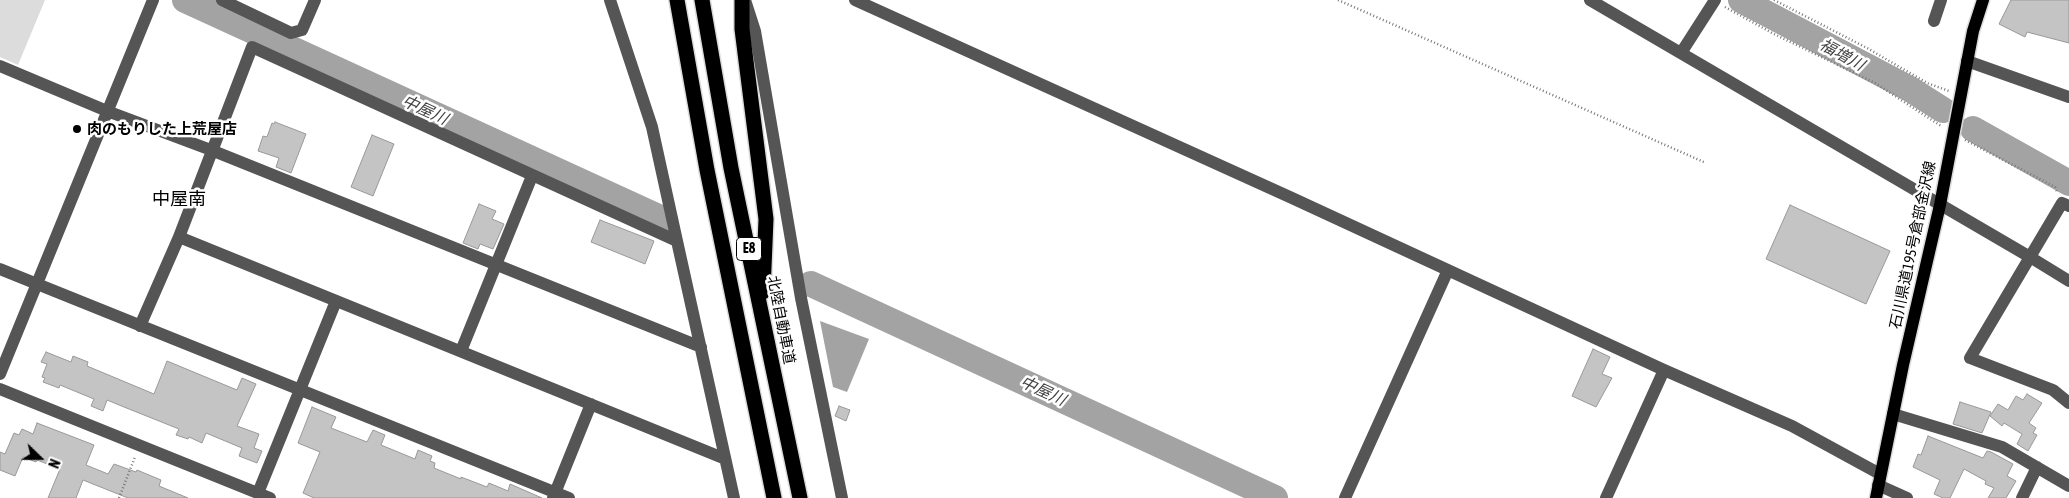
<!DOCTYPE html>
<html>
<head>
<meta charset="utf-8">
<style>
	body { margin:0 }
	#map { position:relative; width:2069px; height:498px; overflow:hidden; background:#fff; font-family:"Asap Condensed",sans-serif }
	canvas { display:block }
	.north { position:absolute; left:15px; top:433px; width:50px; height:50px; -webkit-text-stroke:4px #fff; paint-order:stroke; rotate:112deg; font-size:14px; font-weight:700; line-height:20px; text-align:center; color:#000 }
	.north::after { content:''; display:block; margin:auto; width:18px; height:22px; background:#000; clip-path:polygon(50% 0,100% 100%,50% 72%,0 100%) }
</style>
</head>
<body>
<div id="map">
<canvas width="2069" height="498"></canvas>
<div class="north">N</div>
</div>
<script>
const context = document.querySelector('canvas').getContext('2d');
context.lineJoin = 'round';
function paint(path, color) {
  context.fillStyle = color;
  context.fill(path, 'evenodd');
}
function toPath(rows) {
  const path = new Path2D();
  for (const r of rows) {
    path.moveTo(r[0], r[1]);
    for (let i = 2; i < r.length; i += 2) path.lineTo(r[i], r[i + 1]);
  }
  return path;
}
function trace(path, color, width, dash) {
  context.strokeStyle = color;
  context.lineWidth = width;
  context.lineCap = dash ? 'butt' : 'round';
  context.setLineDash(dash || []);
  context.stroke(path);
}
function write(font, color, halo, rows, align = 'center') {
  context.font = font + ' "Asap Condensed","Noto Sans JP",sans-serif';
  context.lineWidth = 5;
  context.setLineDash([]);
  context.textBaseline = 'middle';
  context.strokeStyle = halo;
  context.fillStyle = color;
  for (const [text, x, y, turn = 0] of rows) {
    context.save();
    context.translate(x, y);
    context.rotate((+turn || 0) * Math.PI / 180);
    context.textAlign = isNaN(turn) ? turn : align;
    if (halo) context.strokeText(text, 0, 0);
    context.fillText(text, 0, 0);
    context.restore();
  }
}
paint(toPath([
	[0,0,45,0,18,65,0,57]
]), '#dcdcdc');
paint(toPath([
	[820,321,869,339,847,392,833,387]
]), '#a3a3a3');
trace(toPath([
	[185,0,665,220],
	[1741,0,1910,89,1943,110],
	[1973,129,2069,183],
	[811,284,1275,498]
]), '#a3a3a3', 26);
const building = toPath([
	[2011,0,2069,0,2069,43,2027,32,2025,37,1999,24,2011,0],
	[275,122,306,134,291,173,276,167,279,158,258,151,263,136,267,137,272,123,274,124,275,122],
	[372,135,394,144,373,196,351,187,372,135],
	[479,204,496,211,492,219,504,224,493,249,480,244,478,249,463,243,479,204],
	[1790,205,1890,251,1866,304,1766,259,1790,205],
	[600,220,654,241,645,264,591,242,600,220],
	[1593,349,1610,357,1602,374,1612,378,1596,407,1572,396,1593,349],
	[46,352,71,362,73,356,88,362,87,366,154,394,167,361,237,390,242,378,256,384,237,426,259,434,254,448,262,451,257,463,239,456,242,448,206,433,202,443,189,437,188,439,176,435,179,429,124,407,107,400,103,411,91,406,94,399,60,385,59,388,43,382,45,378,42,377,47,364,41,362,46,352],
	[2027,394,2042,403,2029,423,2036,428,2033,433,2037,435,2028,451,2017,444,2022,434,2004,423,2002,426,1990,416,1998,404,2008,410,2016,396,2023,400,2027,394],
	[1960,402,1991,412,1982,433,1953,424,1960,402],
	[839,406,850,410,846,421,835,416,839,406],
	[312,407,336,417,331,428,367,442,373,430,385,435,381,445,415,459,418,450,432,456,430,461,435,463,434,468,461,479,461,477,487,487,489,483,508,491,510,484,542,498,314,498,303,493,320,452,298,443,312,407],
	[37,423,94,445,86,465,108,474,114,464,136,472,137,470,161,480,159,486,188,498,128,498,83,480,76,498,48,498,60,469,37,460,36,462,23,457,15,476,0,470,0,452,5,454,14,433,19,435,22,429,33,434,37,423],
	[1928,436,1983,458,1987,451,1991,452,2013,464,2007,476,2016,481,2006,498,1988,498,1994,488,1985,484,1986,481,1964,469,1950,498,1943,498,1934,494,1940,480,1913,467,1918,454,1921,455,1928,436]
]);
paint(building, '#c4c4c4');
trace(building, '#999', 1);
const major = toPath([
	[1876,498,1903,365,1940,205,1973,31,1983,0]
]);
const highway = toPath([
	[677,0,707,170,774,498],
	[702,0,731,168,800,498],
	[742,0,742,29,766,219,763,292]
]);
trace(major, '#dbdbdb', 15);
trace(highway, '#dbdbdb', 18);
trace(toPath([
	[1338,0,1706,163],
	[1774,0,1867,48,1927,83,1949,91],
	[1725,7,1774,34,1875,83,1941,126],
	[1965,140,2055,187,2057,192],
	[119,498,135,457]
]), '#777', 2.5, [1, 2.5]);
trace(toPath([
	[222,0,291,33,302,30,315,0],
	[610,0,652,127,677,241],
	[745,0,755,31,801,298,842,498],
	[855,0,1292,198,1664,370,1792,426,1880,474],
	[1590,0,2030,257,2062,203,2069,206],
	[1934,21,1941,0],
	[1681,53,1715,0],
	[1967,61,2069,97],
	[0,66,107,111,211,150,701,347],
	[179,237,723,458],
	[0,269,569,498],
	[2069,281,2030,257,1970,358,2053,390,2069,403],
	[140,326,179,237,252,47,677,241,734,498],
	[461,351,532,176],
	[0,374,153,0],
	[0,389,270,498],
	[1893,414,2002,447,2069,486],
	[1878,485,1907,498],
	[258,493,336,301],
	[553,498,591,404],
	[1345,498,1448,270],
	[1606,498,1664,370],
	[2022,498,2037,467]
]), '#555', 12);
trace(major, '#000', 12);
trace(highway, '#000', 15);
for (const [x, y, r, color] of [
	[77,129,5,"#000"]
]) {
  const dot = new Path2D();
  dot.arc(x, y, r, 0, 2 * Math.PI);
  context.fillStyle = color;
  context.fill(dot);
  trace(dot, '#fff', 2);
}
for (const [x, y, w] of [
	[749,249,25]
]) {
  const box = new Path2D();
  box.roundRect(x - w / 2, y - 11.5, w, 23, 4);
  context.fillStyle = '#fff';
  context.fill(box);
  trace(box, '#000', 1);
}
write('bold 14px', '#000', null, [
	["E8",749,249]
]);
write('bold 15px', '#000', '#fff', [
	["肉のもりした上荒屋店",87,129]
], 'left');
write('15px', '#000', '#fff', [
	["石川県道195号倉部金沢線",1913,245,-78],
	["北陸自動車道",781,320,79]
]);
write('italic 16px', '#444', '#fff', [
	["福増川",1842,55,29],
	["中屋川",425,110,25],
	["中屋川",1043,391,25]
]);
write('18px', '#000', '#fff', [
	["中屋南",179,199]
]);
</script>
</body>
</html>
